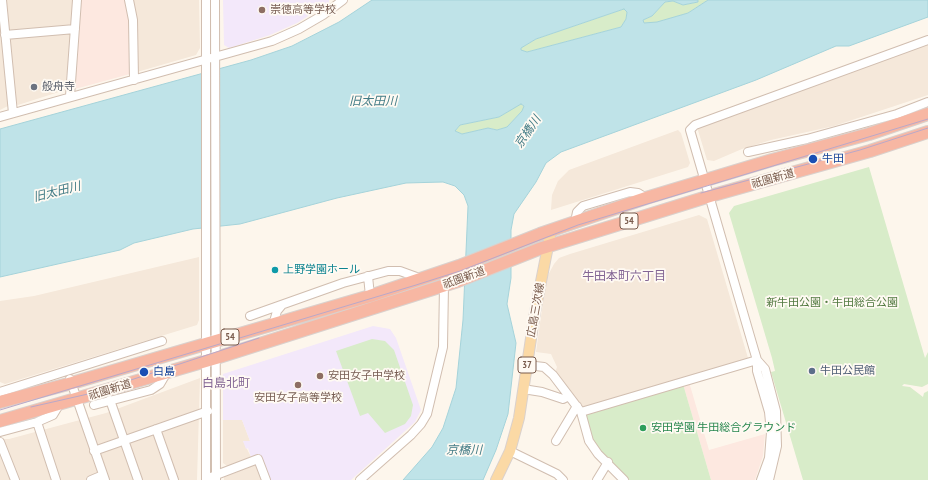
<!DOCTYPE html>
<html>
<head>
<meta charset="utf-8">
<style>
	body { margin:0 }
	canvas { display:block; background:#fdf6ec }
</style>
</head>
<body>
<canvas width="928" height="480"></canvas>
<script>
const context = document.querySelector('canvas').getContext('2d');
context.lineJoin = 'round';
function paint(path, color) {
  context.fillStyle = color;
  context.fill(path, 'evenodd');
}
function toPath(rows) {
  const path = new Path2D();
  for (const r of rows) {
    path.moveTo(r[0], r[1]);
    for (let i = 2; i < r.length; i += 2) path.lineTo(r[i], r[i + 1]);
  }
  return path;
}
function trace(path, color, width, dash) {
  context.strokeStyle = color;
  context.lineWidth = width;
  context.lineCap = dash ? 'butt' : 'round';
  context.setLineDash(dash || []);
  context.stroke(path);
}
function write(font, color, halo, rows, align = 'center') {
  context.font = font + ' "PT Sans Narrow","Noto Sans JP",sans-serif';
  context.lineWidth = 3.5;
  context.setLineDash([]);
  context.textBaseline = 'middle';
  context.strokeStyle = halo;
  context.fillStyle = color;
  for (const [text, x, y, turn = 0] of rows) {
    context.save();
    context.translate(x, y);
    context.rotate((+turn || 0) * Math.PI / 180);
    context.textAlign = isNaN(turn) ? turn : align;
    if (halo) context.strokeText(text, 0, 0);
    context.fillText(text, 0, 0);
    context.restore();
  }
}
paint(toPath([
	[6,0,73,0,72,25,68,28,11,33,8,30],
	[131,0,199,0,200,48,196,55,137,72],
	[0,14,8,106,0,110],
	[68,31,71,34,65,90,18,105,15,103,9,38],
	[928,42,928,95,834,126,771,140,742,149,714,161,707,160,697,127],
	[678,130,681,133,690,163,688,167,551,210,552,195,558,181,569,170],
	[699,215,707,219,748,358,746,361,586,408,581,406,555,373,557,367,551,354,536,352,545,288,547,277,554,264,559,258,570,254],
	[199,257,199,320,197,325,5,384,0,382,0,301,34,296],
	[200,378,197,480,0,480,0,439,9,439,106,413],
	[223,420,242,420,250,441,243,441,251,457,227,466,223,463],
	[255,465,258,467,263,480,224,480,224,477]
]), '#f5e8da');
paint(toPath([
	[81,0,127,0,131,20,130,74,75,89,72,87],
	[689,382,709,450,765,434,763,456,755,480,711,480,683,384]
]), '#fde8e0');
paint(toPath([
	[223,0,329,0,329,3,297,23,270,35,229,48,224,45],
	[373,326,390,329,396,338,421,410,415,422,351,480,269,480,259,454,251,457,248,448,246,449,243,441,250,441,242,420,223,420,223,374]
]), '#f3e8fa');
paint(toPath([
	[698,0,708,0,688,13,657,23,644,23,643,20,652,16,665,2,673,1,683,5,698,2],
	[624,9,627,12,626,19,621,27,527,52,521,51,520,48,536,39],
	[521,103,524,107,522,111,507,127,497,130,488,128,462,134,455,131,460,125,499,117],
	[869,167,925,358,928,352,928,384,922,387,904,384,902,386,910,387,923,397,924,393,928,391,928,480,803,480,771,372,775,371,772,358,729,213,734,206],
	[372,339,385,341,394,350,413,405,411,416,405,424,385,433,368,413,360,416,336,351],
	[683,384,711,480,629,480,601,452,593,440,586,416,588,413]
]), '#d8ecc9');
const water = toPath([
	[372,0,698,0,698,2,683,5,673,1,665,2,652,16,643,20,644,23,657,22,688,13,708,0,928,0,928,17,849,46,836,46,756,80,561,152,546,163,536,182,514,214,511,230,511,278,507,304,516,343,508,414,496,450,483,480,403,480,432,447,443,428,456,388,463,320,468,206,464,195,455,186,443,182,406,183,337,198,240,224,193,229,134,243,120,250,0,277,0,129,251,60,292,46,339,22,372,0],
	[624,9,627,12,626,19,621,27,527,52,521,50,521,48,536,39,624,9],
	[521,104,524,106,522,111,507,127,497,130,488,128,462,134,455,131,460,125,499,117,521,104]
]);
paint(water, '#bfe3e8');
trace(water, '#a5d3da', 1);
const minor = toPath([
	[2,0,13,113],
	[129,0,133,20,134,80],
	[215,0,216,480],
	[5,35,75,29],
	[70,96,77,0],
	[0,117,272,41,299,29,323,15,343,0],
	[748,152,807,139,897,114,928,102],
	[575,222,577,212,583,206,630,192,638,193,646,198],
	[368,276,370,296],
	[250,316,343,283,388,271,400,271,422,279],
	[273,325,277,311,282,305],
	[757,360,757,371,769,412,771,432,769,458,761,480],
	[527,365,544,367,553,375,581,412,589,441,598,454,624,480],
	[70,379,105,480],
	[523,389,542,392,563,399,569,396],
	[0,392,162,341],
	[110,400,138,480],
	[94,405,151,390,160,384,167,372],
	[581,412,757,360],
	[37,422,56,480],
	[156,429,174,480],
	[0,432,37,422,53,415,59,405],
	[556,441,577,406],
	[0,442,15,480],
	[94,451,208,411],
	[510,451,557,474,563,480],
	[211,477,258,459,266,480],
	[91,480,103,475],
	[206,480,206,0],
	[360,480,411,435,421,424,427,414,443,347,444,285],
	[597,480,608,462],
	[769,480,777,446,776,411,765,369,757,360,754,350,690,130,695,125,928,40]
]);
const major = toPath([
	[496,480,510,451,519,418,535,312,551,231]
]);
const highway = toPath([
	[0,402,72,383,370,296,459,266,540,234,646,198,772,160,869,134,928,114],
	[0,421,216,358,458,281,539,249,710,196,870,151,928,132]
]);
trace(minor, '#d1beb0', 10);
trace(major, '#dad1cd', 12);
trace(highway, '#dad1cd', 14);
trace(minor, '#fff', 8);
trace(major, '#fbd9a5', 10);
trace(highway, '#f7b7a3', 12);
trace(toPath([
	[701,193,860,150,928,128],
	[31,407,88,394,259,338],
	[0,410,416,285,460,271,578,225,928,119]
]), '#b9a8c9', 1);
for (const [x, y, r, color] of [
	[262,10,4,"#8d6e63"],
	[34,87,4,"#6b7280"],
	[813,159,5,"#1a4fb4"],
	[275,270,4,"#0f9aa8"],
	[812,371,4,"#5c6f8a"],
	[144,372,5,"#1a4fb4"],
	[320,376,4,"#8d6e63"],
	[298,385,4,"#8d6e63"],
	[643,428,4,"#2e9e5b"]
]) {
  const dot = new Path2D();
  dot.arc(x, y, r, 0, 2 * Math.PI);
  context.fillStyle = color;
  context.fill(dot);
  trace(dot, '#fffaf3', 1.5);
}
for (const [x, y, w] of [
	[629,221,18],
	[230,337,18],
	[527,365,18]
]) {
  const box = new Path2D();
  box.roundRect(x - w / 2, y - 8, w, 16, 3);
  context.fillStyle = '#fffaf3';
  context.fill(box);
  trace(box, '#7a5c4d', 1);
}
write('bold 10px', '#7a5c4d', null, [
	["54",629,221],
	["54",230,337],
	["37",527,365]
]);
write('11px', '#785e54', '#fffaf3', [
	["崇徳高等学校",270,10],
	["安田女子中学校",328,376],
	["安田女子高等学校",298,398,"center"]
], 'left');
write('11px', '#5b616d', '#fffaf3', [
	["般舟寺",42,87]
], 'left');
write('11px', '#164399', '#fffaf3', [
	["牛田",822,159],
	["白島",153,372]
], 'left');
write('11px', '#7a5c4d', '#fffaf3', [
	["祇園新道",773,179,-16],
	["祇園新道",464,278,-20],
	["広島三次線",536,310,-80],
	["祇園新道",110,390,-17]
]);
write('11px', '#0d838f', '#fffaf3', [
	["上野学園ホール",283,270]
], 'left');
write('11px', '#537a41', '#fffaf3', [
	["新牛田公園・牛田総合公園",832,303]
]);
write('11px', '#4e5e75', '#fffaf3', [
	["牛田公民館",820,371]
], 'left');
write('11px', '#27864d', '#fffaf3', [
	["安田学園 牛田総合グラウンド",651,428]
], 'left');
write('italic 12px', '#437c86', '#fffaf3', [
	["旧太田川",373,102],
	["京橋川",528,132,-56],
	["旧太田川",57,192,-14],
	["京橋川",464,451]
]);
write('12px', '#846695', '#fffaf3', [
	["牛田本町六丁目",624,277],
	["白島北町",226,384]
]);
</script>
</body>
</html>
